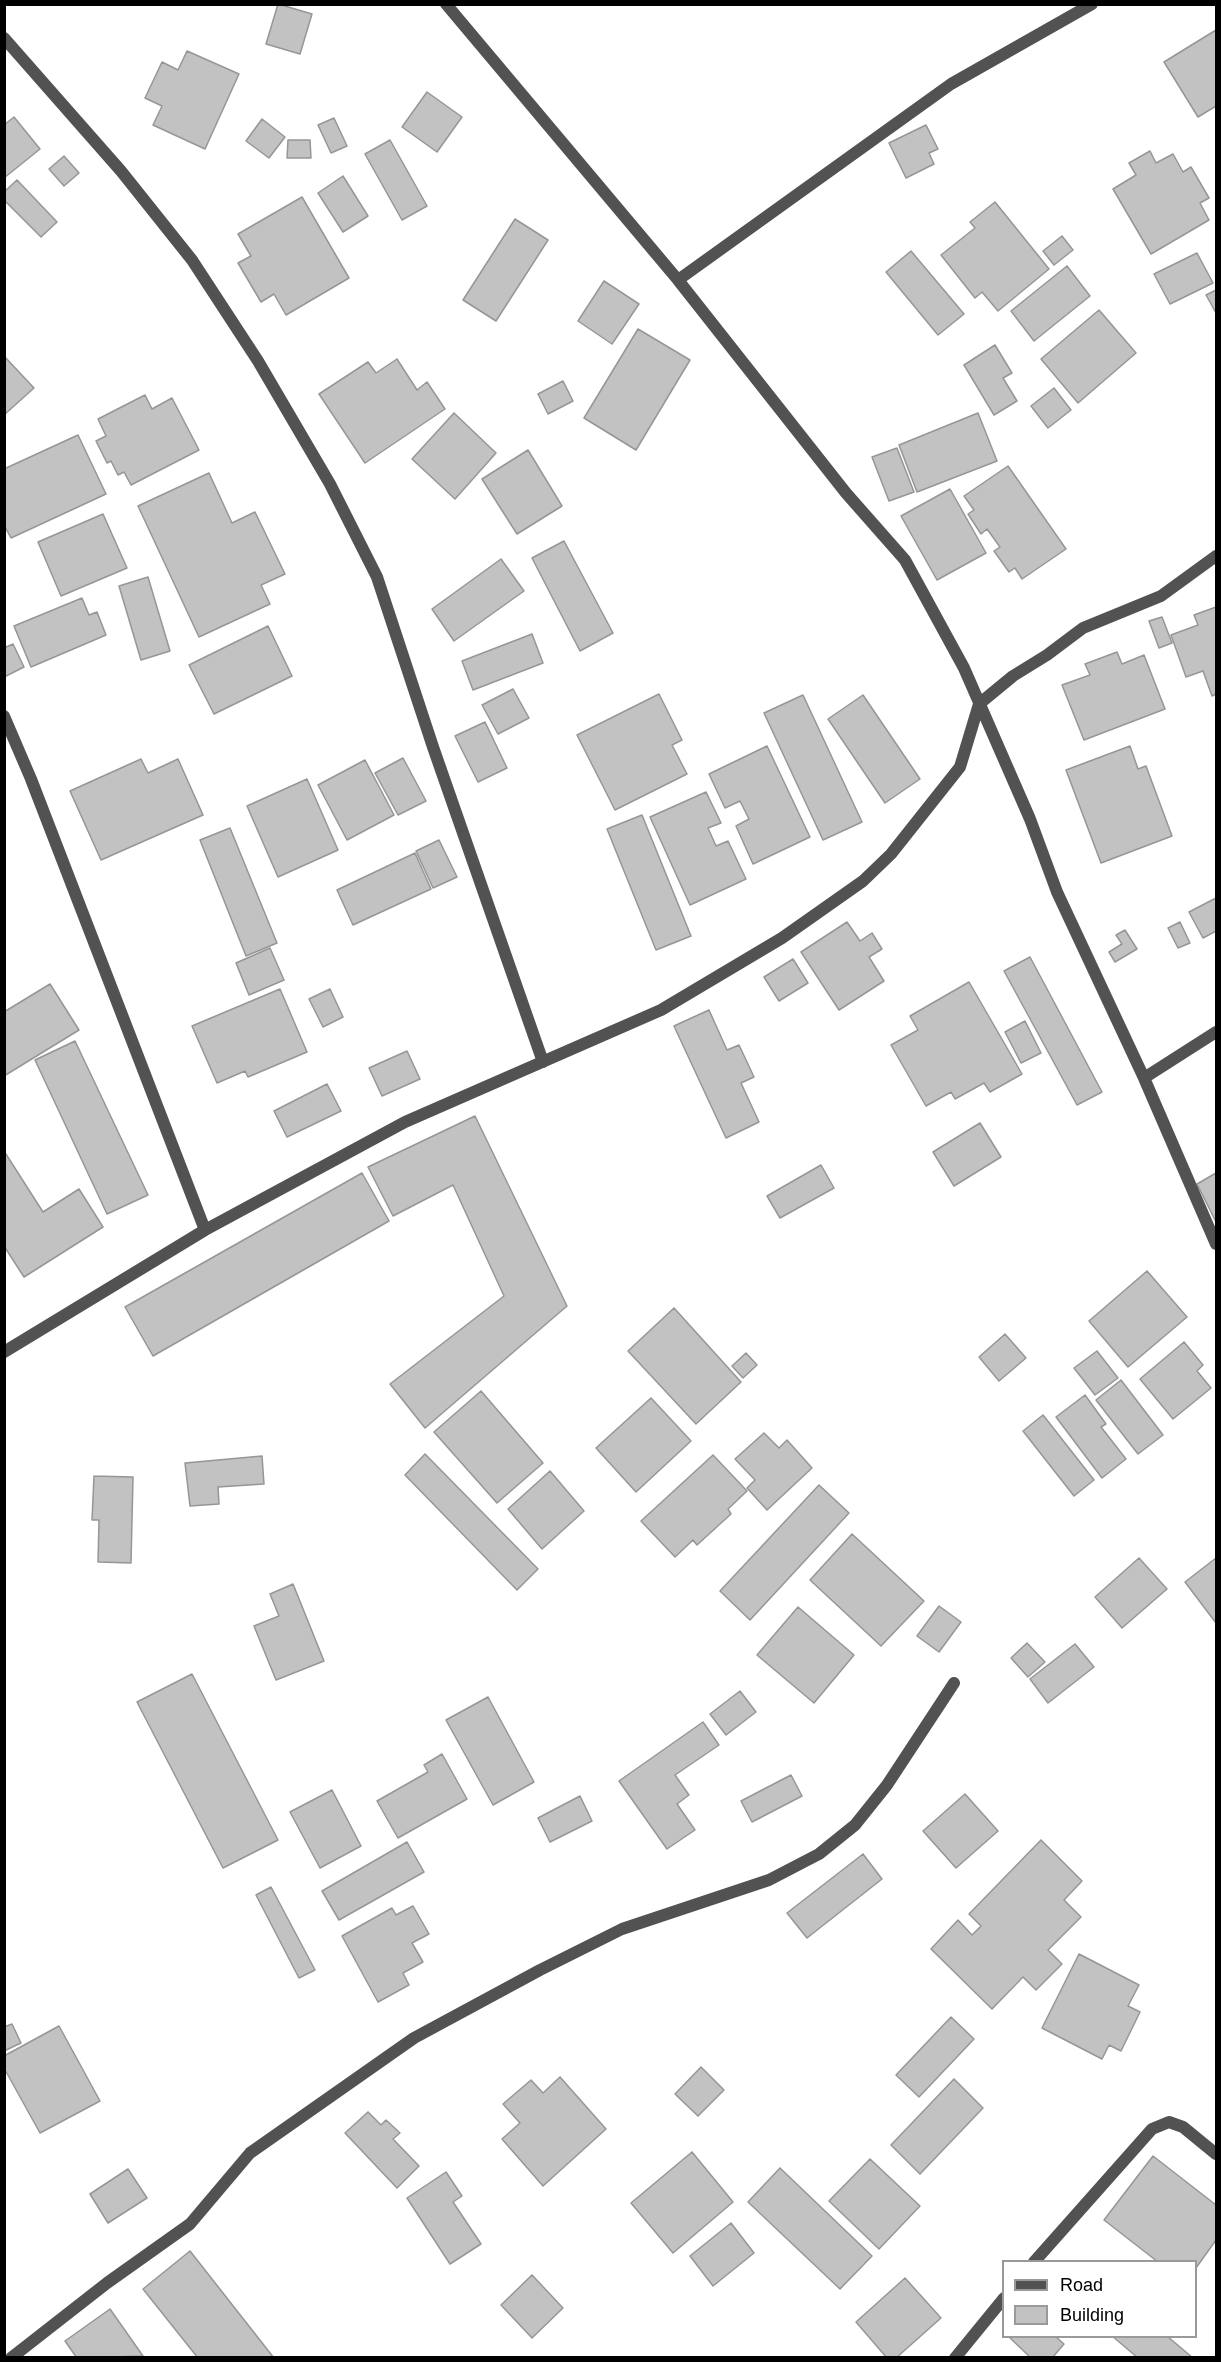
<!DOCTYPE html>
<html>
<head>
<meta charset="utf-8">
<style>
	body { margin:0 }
	#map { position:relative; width:1221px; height:2362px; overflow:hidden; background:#fff; font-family:Arial,sans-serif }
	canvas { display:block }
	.frame { position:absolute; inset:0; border:6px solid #000; pointer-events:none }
	.legend { position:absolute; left:1002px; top:2260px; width:195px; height:78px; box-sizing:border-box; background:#fff; border:2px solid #999; margin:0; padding:8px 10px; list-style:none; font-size:18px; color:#000 }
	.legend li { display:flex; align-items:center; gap:12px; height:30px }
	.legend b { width:30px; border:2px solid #999 }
</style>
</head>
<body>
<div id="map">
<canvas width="1221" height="2362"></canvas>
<div class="frame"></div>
<ul class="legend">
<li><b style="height:8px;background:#525252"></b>Road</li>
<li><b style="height:16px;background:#c2c2c2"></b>Building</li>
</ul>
</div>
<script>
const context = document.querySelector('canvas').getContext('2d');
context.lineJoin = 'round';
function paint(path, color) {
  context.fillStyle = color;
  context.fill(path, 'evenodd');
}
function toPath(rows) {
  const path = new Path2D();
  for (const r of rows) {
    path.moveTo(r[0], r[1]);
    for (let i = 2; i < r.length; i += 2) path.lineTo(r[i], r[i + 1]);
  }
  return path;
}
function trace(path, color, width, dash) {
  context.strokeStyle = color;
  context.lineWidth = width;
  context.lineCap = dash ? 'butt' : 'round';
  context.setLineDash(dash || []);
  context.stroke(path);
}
const building = toPath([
	[278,4,312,14,300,54,266,44,278,4],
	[1216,30,1216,106,1198,117,1164,62,1216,30],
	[187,51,239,74,205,149,153,125,162,106,145,98,162,62,178,70,187,51],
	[427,92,462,117,437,152,402,127,427,92],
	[14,117,40,149,4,178,4,125,14,117],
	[334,118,347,146,331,153,318,125,334,118],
	[262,119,285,137,269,158,246,141,262,119],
	[926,125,938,149,929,153,934,164,906,178,889,143,926,125],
	[288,140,310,140,311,158,287,158,288,140],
	[390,140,427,206,402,220,365,154,390,140],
	[1150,151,1156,163,1173,154,1183,172,1191,167,1209,198,1200,203,1209,220,1151,254,1113,189,1136,175,1129,163,1150,151],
	[64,156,79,173,64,186,49,169,64,156],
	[343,176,368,216,343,232,318,193,343,176],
	[17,180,57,222,41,237,4,200,4,192,17,180],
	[302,197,349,278,286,315,274,294,261,302,238,263,251,256,238,234,302,197],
	[995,202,1049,269,998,311,982,292,975,298,941,255,975,228,970,222,995,202],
	[515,219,548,240,496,321,463,300,515,219],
	[1062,236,1073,250,1054,265,1043,251,1062,236],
	[911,251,964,314,938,335,886,272,911,251],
	[1197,253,1213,283,1170,304,1154,274,1197,253],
	[1067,266,1090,296,1034,341,1011,311,1067,266],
	[604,281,639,304,612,344,578,321,604,281],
	[1216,290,1216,313,1206,295,1216,290],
	[1099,310,1136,353,1078,403,1041,359,1099,310],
	[638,329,690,360,636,450,584,418,638,329],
	[995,345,1012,373,1003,378,1017,401,994,415,964,365,995,345],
	[4,356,34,388,4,415,4,356],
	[397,359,417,390,427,382,445,409,365,463,319,394,368,362,376,373,397,359],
	[563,381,573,401,548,414,538,394,563,381],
	[1054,388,1071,410,1048,428,1031,406,1054,388],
	[145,395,152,409,172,398,199,450,131,485,124,472,118,475,111,461,107,463,96,441,106,436,98,419,145,395],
	[454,413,496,453,455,499,412,459,454,413],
	[978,413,997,461,917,492,899,445,978,413],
	[78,435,106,494,11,538,4,525,4,469,78,435],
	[897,448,914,492,889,501,872,457,897,448],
	[528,450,562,506,517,534,482,479,528,450],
	[1008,466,1066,549,1022,579,1015,568,1009,572,994,551,1000,547,987,529,981,534,968,514,974,510,964,496,1008,466],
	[209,473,232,523,255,512,285,574,261,585,270,604,199,637,138,506,209,473],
	[950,489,986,553,937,580,901,516,950,489],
	[103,514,127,568,61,596,38,542,103,514],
	[564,541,613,633,580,651,532,558,564,541],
	[501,559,524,591,454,641,432,609,501,559],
	[148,577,170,651,141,660,119,586,148,577],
	[82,598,89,615,97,612,106,635,31,667,14,626,82,598],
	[1216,607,1216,694,1212,696,1203,671,1186,677,1171,635,1198,625,1194,615,1216,607],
	[1162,617,1172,643,1159,648,1149,621,1162,617],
	[268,626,292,676,214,714,189,665,268,626],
	[532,634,543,663,473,690,462,661,532,634],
	[13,644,24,667,4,677,4,648,13,644],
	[1117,652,1122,664,1144,655,1165,709,1084,740,1062,685,1090,675,1085,664,1117,652],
	[513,689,529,718,498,734,482,705,513,689],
	[659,694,682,740,672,745,687,774,615,810,577,735,659,694],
	[803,695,862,822,823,840,764,713,803,695],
	[863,695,920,779,885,803,828,719,863,695],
	[485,722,507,768,478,782,455,736,485,722],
	[767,746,810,837,753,864,736,826,749,819,740,801,725,808,709,774,767,746],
	[1130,746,1138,769,1146,766,1172,836,1101,863,1066,770,1130,746],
	[403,758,426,801,398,815,375,773,403,758],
	[141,759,148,773,178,759,203,815,101,860,70,791,141,759],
	[365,760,394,815,347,840,318,785,365,760],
	[307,779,338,850,278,877,247,806,307,779],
	[706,792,721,823,708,828,716,846,728,841,746,879,690,905,650,817,706,792],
	[642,815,691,936,656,950,607,829,642,815],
	[230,828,277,943,246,956,200,840,230,828],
	[439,840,457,877,433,888,416,851,439,840],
	[415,853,431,889,353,925,337,890,415,853],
	[1216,898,1216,931,1203,938,1189,912,1216,898],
	[847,922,860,941,872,933,882,949,869,957,884,981,839,1010,801,952,847,922],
	[1180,922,1190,943,1178,948,1168,928,1180,922],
	[1125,930,1137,949,1115,962,1109,952,1122,944,1116,935,1125,930],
	[270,948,284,980,249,995,236,963,270,948],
	[1030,957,1102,1092,1077,1105,1004,971,1030,957],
	[793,959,808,983,779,1001,764,977,793,959],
	[969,982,1022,1074,990,1092,984,1083,955,1099,951,1092,926,1106,891,1045,918,1030,910,1016,969,982],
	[50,984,79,1030,4,1076,4,1012,50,984],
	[280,989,307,1052,248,1077,245,1071,217,1083,192,1026,280,989],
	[330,989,343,1017,323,1027,309,999,330,989],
	[709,1010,727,1050,739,1045,754,1077,741,1083,759,1122,726,1138,674,1026,709,1010],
	[1025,1021,1041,1053,1021,1063,1005,1032,1025,1021],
	[75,1041,148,1195,107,1214,35,1060,75,1041],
	[407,1051,420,1079,382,1096,369,1068,407,1051],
	[327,1084,341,1111,287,1137,274,1111,327,1084],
	[475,1116,567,1306,425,1428,390,1384,504,1296,453,1185,393,1216,368,1167,475,1116],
	[980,1123,1001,1157,954,1186,933,1152,980,1123],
	[4,1151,43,1212,79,1189,103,1227,24,1277,4,1246,4,1151],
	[821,1165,834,1188,780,1218,767,1196,821,1165],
	[362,1173,389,1221,153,1356,125,1307,362,1173],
	[1216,1173,1216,1222,1197,1184,1216,1173],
	[1147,1271,1187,1317,1128,1367,1089,1321,1147,1271],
	[674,1308,741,1382,696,1424,628,1351,674,1308],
	[1005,1334,1026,1358,999,1381,979,1357,1005,1334],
	[1184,1342,1203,1365,1197,1371,1211,1388,1173,1419,1140,1379,1184,1342],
	[1097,1351,1118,1378,1095,1395,1074,1368,1097,1351],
	[746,1353,757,1365,743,1378,732,1366,746,1353],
	[1121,1380,1163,1435,1138,1454,1096,1400,1121,1380],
	[481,1391,543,1463,497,1503,434,1432,481,1391],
	[1085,1395,1106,1424,1101,1427,1126,1459,1102,1478,1056,1417,1085,1395],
	[651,1398,691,1441,636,1492,596,1448,651,1398],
	[1043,1415,1094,1480,1074,1496,1023,1431,1043,1415],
	[764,1433,779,1448,787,1440,812,1468,767,1510,747,1488,755,1480,735,1459,764,1433],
	[425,1454,538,1569,517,1590,405,1475,425,1454],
	[713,1455,747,1491,728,1509,731,1514,697,1545,693,1540,675,1557,641,1521,713,1455],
	[262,1456,264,1484,218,1487,219,1504,190,1506,185,1463,262,1456],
	[550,1471,584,1511,542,1549,508,1509,550,1471],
	[94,1476,133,1477,131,1563,98,1562,99,1520,92,1520,94,1476],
	[819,1485,849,1513,750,1620,720,1591,819,1485],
	[852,1534,924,1601,881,1646,810,1580,852,1534],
	[1139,1558,1167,1589,1122,1628,1095,1597,1139,1558],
	[1216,1558,1216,1623,1185,1582,1216,1558],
	[293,1584,324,1661,276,1680,254,1626,279,1616,270,1594,293,1584],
	[939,1606,961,1622,939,1652,917,1636,939,1606],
	[798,1607,854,1655,814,1703,757,1655,798,1607],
	[1027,1643,1045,1662,1028,1677,1011,1658,1027,1643],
	[1075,1644,1094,1667,1048,1703,1030,1679,1075,1644],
	[192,1674,278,1840,223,1868,137,1702,192,1674],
	[740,1691,756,1712,726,1735,710,1714,740,1691],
	[488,1697,534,1782,493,1805,446,1720,488,1697],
	[703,1722,719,1745,675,1775,689,1795,677,1804,695,1830,667,1849,619,1781,703,1722],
	[442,1754,467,1799,398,1838,377,1801,428,1772,424,1765,442,1754],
	[791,1775,802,1796,752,1822,741,1801,791,1775],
	[332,1790,361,1846,320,1868,290,1812,332,1790],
	[965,1794,998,1831,956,1868,923,1831,965,1794],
	[580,1796,592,1821,550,1842,538,1818,580,1796],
	[1041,1840,1082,1881,1064,1900,1081,1917,1048,1950,1062,1964,1036,1990,1023,1977,992,2009,931,1949,958,1920,972,1935,981,1926,969,1914,1041,1840],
	[407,1842,424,1872,339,1920,322,1891,407,1842],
	[863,1854,882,1879,807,1938,787,1913,863,1854],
	[271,1887,315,1970,299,1978,256,1895,271,1887],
	[413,1906,429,1934,412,1943,423,1962,403,1973,409,1985,378,2002,342,1936,392,1908,396,1915,413,1906],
	[1079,1954,1139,1985,1128,2006,1140,2012,1121,2051,1109,2045,1102,2059,1042,2028,1079,1954],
	[951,2017,974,2039,919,2097,896,2075,951,2017],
	[12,2024,21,2043,4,2051,4,2027,12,2024],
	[59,2026,100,2101,40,2133,4,2068,4,2056,59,2026],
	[701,2067,724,2090,698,2116,675,2094,701,2067],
	[560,2077,606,2129,543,2186,502,2139,520,2123,503,2104,531,2080,543,2093,560,2077],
	[954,2079,983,2108,920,2174,891,2145,954,2079],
	[368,2112,381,2125,386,2120,400,2133,393,2139,419,2166,397,2188,345,2133,368,2112],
	[692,2152,733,2202,673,2253,631,2203,692,2152],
	[1153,2156,1216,2205,1216,2240,1196,2268,1196,2262,1158,2262,1104,2220,1153,2156],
	[870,2159,920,2206,879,2249,829,2201,870,2159],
	[780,2168,872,2256,840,2289,748,2202,780,2168],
	[128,2169,147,2198,108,2223,90,2194,128,2169],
	[446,2172,462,2196,453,2202,481,2244,450,2264,407,2198,446,2172],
	[731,2223,754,2253,713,2286,690,2256,731,2223],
	[190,2251,274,2358,198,2358,143,2289,190,2251],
	[532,2275,563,2308,532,2338,501,2305,532,2275],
	[905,2278,941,2318,896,2358,887,2358,856,2322,905,2278],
	[110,2309,143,2356,77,2358,65,2341,110,2309],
	[1008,2336,1055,2336,1064,2344,1052,2358,1031,2358,1008,2336],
	[1112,2336,1167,2336,1193,2358,1138,2358,1112,2336]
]);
paint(building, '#c2c2c2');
trace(building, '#969696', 1.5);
trace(toPath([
	[446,4,678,280,846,493,905,560,964,668,1030,819,1057,892,1144,1078,1216,1244],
	[4,38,121,171,192,260,258,361,330,484,377,577,433,747,543,1062],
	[678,280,951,84,1092,4],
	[4,716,31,779,205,1230],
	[1144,1078,1216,1032],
	[4,1352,205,1230,405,1122,661,1010,782,938,863,881,891,854,960,767,979,704,1013,676,1047,655,1083,628,1161,596,1216,556],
	[1034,2262,1152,2129,1169,2122,1183,2127,1216,2154],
	[11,2358,107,2283,190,2224,250,2153,414,2038,540,1970,622,1929,769,1880,819,1854,855,1825,887,1785,954,1683],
	[955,2358,1004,2298]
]), '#525252', 12);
</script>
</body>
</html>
